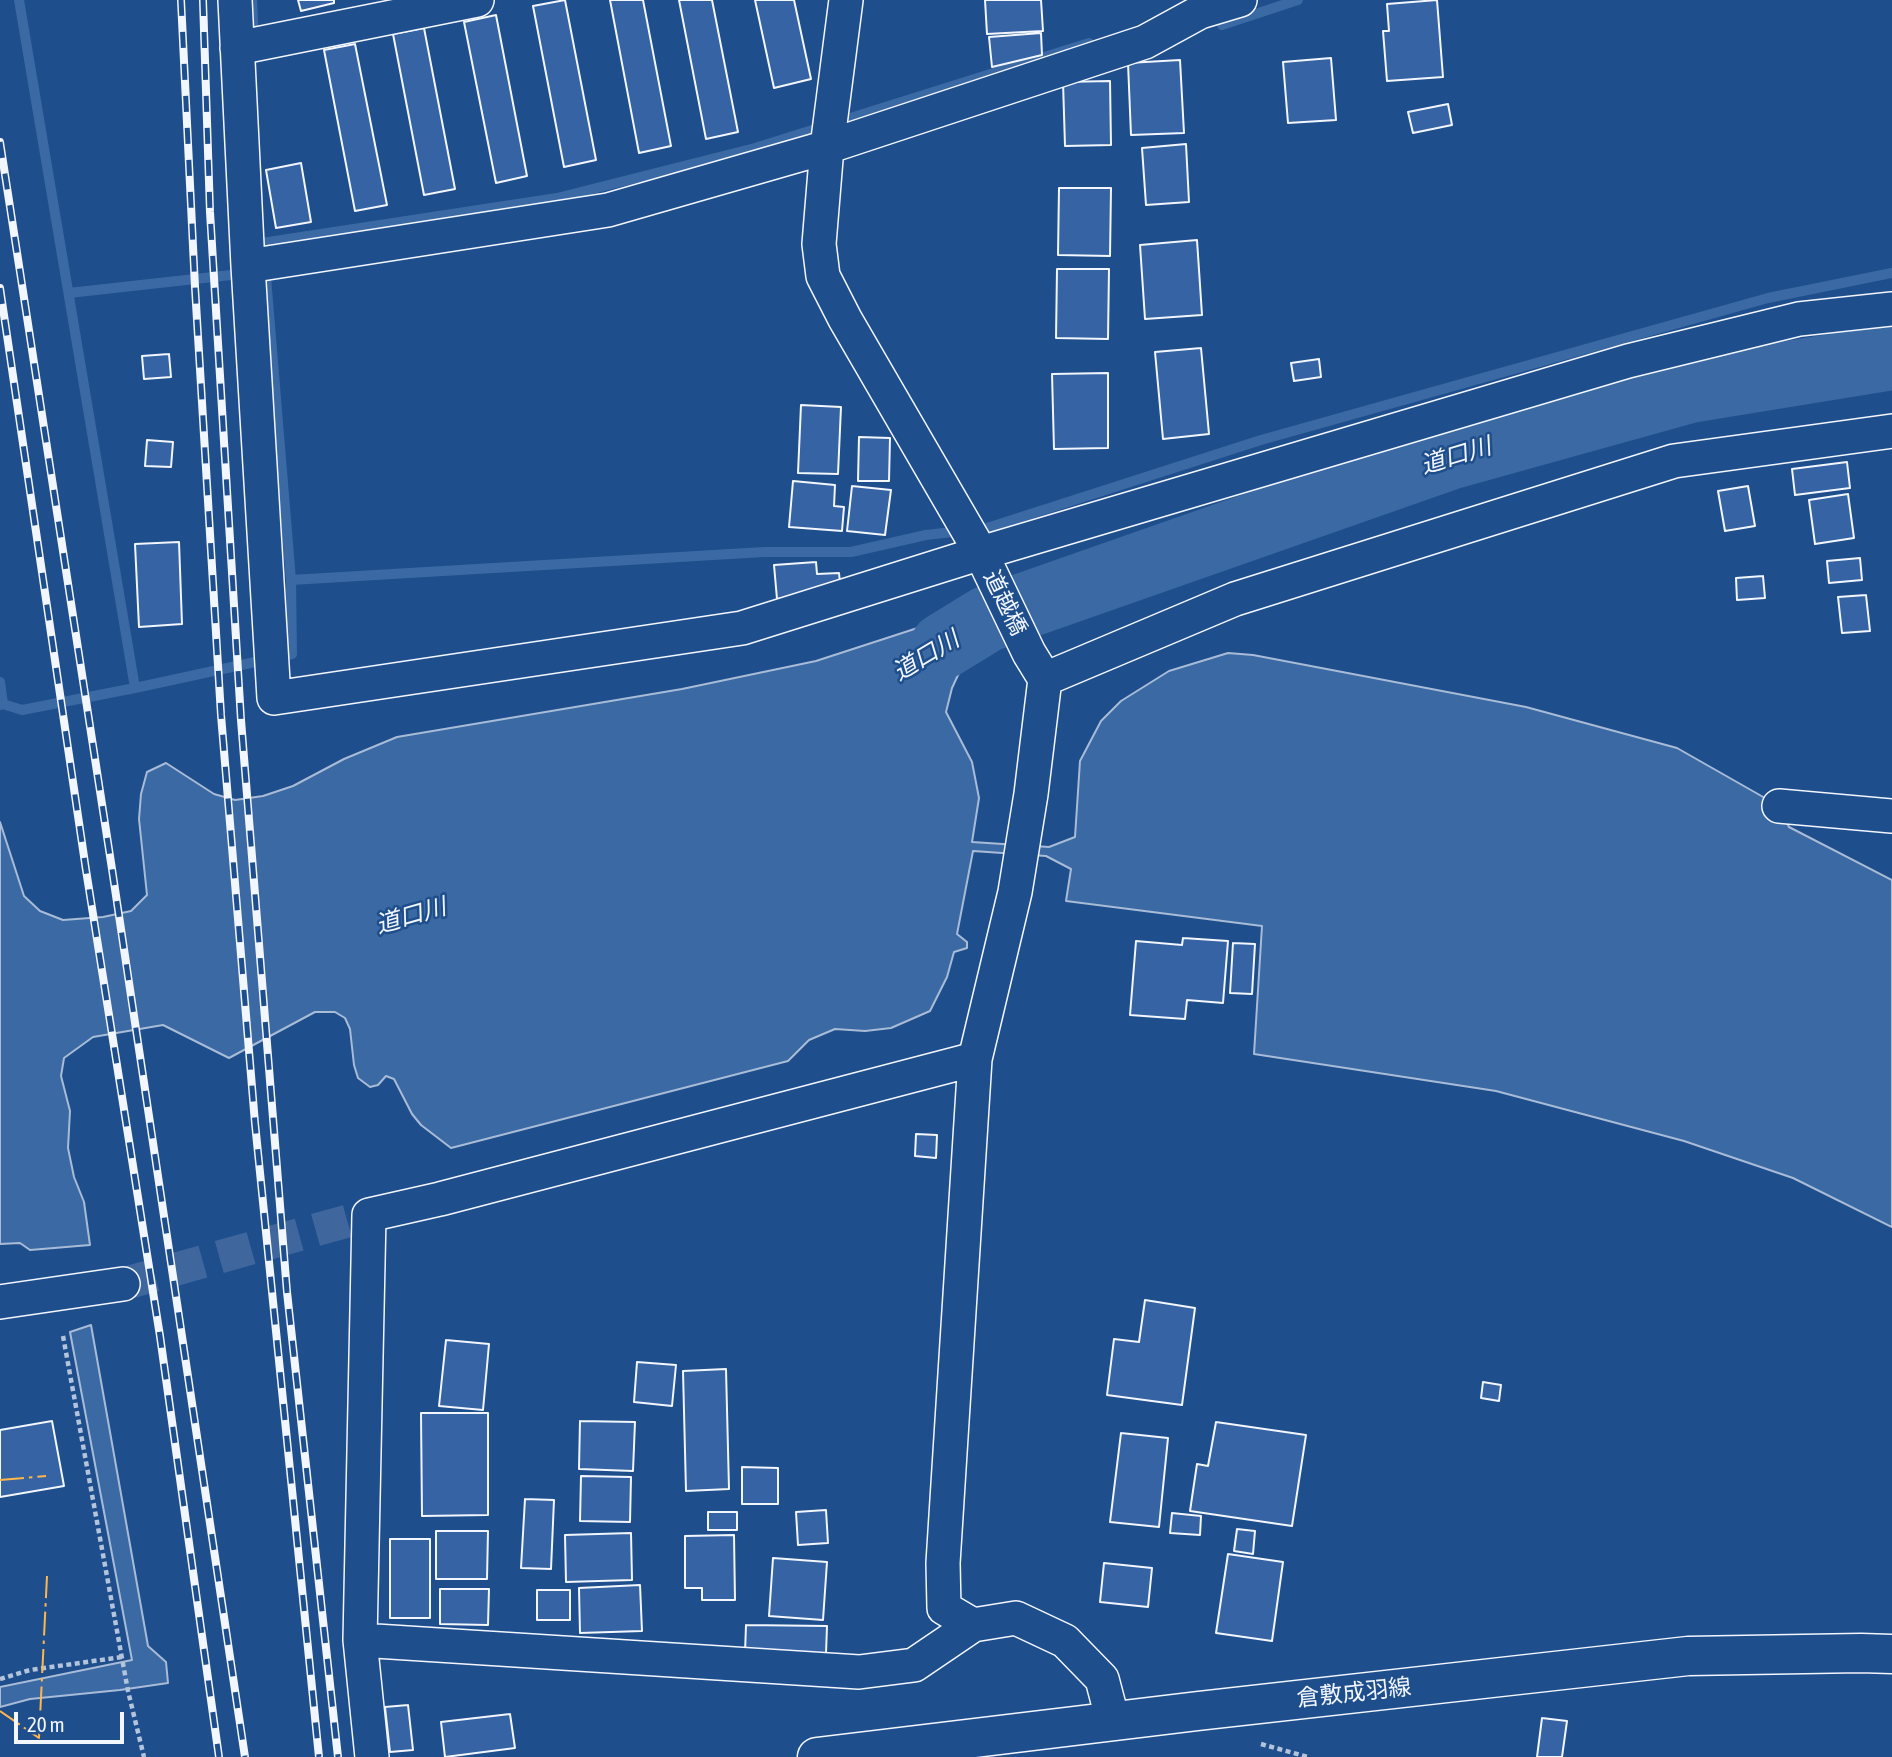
<!DOCTYPE html>
<html>
<head>
<meta charset="utf-8">
<style>
	body { margin:0 }
	#map { position:relative; width:1892px; height:1757px; overflow:hidden; background:#1f4e8c; font-family:"Asap Condensed",sans-serif }
	canvas { display:block }
	.scale { position:absolute; left:14px; top:1712px; width:110px; height:32px; box-sizing:border-box; border:4px solid #f2f6ff; border-top:0; padding-left:9px; font-size:21px; line-height:24px; white-space:nowrap; color:#f2f6ff; -webkit-text-stroke:5px #1f4e8c; paint-order:stroke }
</style>
</head>
<body>
<div id="map">
<canvas width="1892" height="1757"></canvas>
<div class="scale">20 m</div>
</div>
<script>
const context = document.querySelector('canvas').getContext('2d');
context.lineJoin = 'round';
function paint(path, color) {
  context.fillStyle = color;
  context.fill(path, 'evenodd');
}
function toPath(rows) {
  const path = new Path2D();
  for (const r of rows) {
    path.moveTo(r[0], r[1]);
    for (let i = 2; i < r.length; i += 2) path.lineTo(r[i], r[i + 1]);
  }
  return path;
}
function trace(path, color, width, dash) {
  context.strokeStyle = color;
  context.lineWidth = width;
  context.lineCap = dash ? 'butt' : 'round';
  context.setLineDash(dash || []);
  context.stroke(path);
}
function write(font, color, halo, rows, align = 'center') {
  context.font = font + ' "Asap Condensed","Noto Sans JP",sans-serif';
  context.lineWidth = 5;
  context.setLineDash([]);
  context.textBaseline = 'middle';
  context.strokeStyle = halo;
  context.fillStyle = color;
  for (const [text, x, y, turn = 0] of rows) {
    context.save();
    context.translate(x, y);
    context.rotate((+turn || 0) * Math.PI / 180);
    context.textAlign = isNaN(turn) ? turn : align;
    if (halo) context.strokeText(text, 0, 0);
    context.fillText(text, 0, 0);
    context.restore();
  }
}
const water = toPath([
	[979,592,1005,635,979,647,965,660,952,688,946,712,972,762,979,798,972,842,1049,847,1075,837,1080,761,1101,721,1121,701,1169,671,1228,653,1253,655,1526,707,1677,748,1779,806,1789,827,1892,880,1892,1227,1793,1178,1684,1141,1496,1091,1254,1054,1262,926,1066,901,1071,869,1046,856,973,851,957,934,967,942,967,948,954,952,947,977,930,1011,891,1028,865,1031,835,1029,809,1040,788,1061,451,1148,421,1125,412,1114,394,1079,386,1076,378,1085,370,1087,358,1078,354,1065,350,1029,345,1018,335,1012,315,1012,229,1058,163,1025,93,1037,64,1058,61,1076,70,1111,68,1148,74,1177,84,1202,90,1245,30,1250,20,1243,0,1244,0,822,24,896,40,911,63,920,103,917,131,911,147,895,139,819,141,794,147,772,166,763,214,794,235,800,263,796,293,786,344,759,397,737,682,689,816,661,936,622,964,598,979,592],
	[91,1325,148,1646,166,1662,168,1683,120,1690,30,1699,0,1707,0,1687,132,1660,70,1332,91,1325]
]);
paint(water, '#3b69a3');
trace(water, '#a8bbd7', 2);
trace(toPath([
	[19,0,135,688],
	[252,0,254,40],
	[1222,25,1298,0],
	[262,243,557,198,755,148,1089,43],
	[265,265,291,580],
	[69,293,240,274],
	[0,682,3,704],
	[0,705,3,704,22,710,135,688,292,654,291,580,764,552,851,552,926,535,987,528,1261,440,1768,298,1892,273]
]), '#3b69a3', 10);
trace(toPath([
	[943,646,987,619,1449,457,1690,390,1892,357]
]), '#3b69a3', 66);
const building = toPath([
	[298,0,334,0,334,3,301,11,298,0],
	[565,0,596,160,564,167,533,6,565,0],
	[610,0,643,0,671,146,639,153,610,0],
	[679,0,712,0,738,132,706,139,679,0],
	[755,0,794,0,811,79,774,88,755,0],
	[985,0,1041,0,1043,31,987,34,985,0],
	[1437,0,1443,77,1387,81,1383,31,1389,31,1387,4,1437,0],
	[496,15,527,176,496,183,464,22,496,15],
	[424,28,455,189,424,195,393,34,424,28],
	[1041,33,1042,55,992,67,989,37,1041,33],
	[355,44,387,205,355,211,324,50,355,44],
	[1331,58,1336,120,1288,123,1283,62,1331,58],
	[1180,60,1184,133,1131,135,1128,63,1180,60],
	[1110,81,1111,145,1065,146,1063,82,1110,81],
	[1448,104,1452,125,1413,133,1408,112,1448,104],
	[1186,144,1189,202,1146,205,1142,148,1186,144],
	[301,163,311,222,276,228,266,170,301,163],
	[1059,188,1111,188,1110,256,1058,255,1059,188],
	[1197,240,1202,315,1145,319,1140,245,1197,240],
	[1057,269,1109,269,1108,339,1056,338,1057,269],
	[1201,348,1209,434,1163,439,1155,352,1201,348],
	[169,354,171,377,144,379,142,356,169,354],
	[1319,359,1321,377,1294,381,1291,363,1319,359],
	[1108,373,1108,448,1054,449,1052,374,1108,373],
	[801,405,841,407,838,474,798,473,801,405],
	[859,437,890,438,889,481,858,481,859,437],
	[147,440,173,442,171,467,145,466,147,440],
	[1847,462,1850,488,1795,495,1792,469,1847,462],
	[793,481,835,485,834,506,844,507,842,531,789,527,793,481],
	[852,486,891,490,885,535,847,531,852,486],
	[1748,486,1755,526,1725,531,1718,491,1748,486],
	[1848,494,1854,538,1815,544,1809,500,1848,494],
	[179,542,182,624,139,627,135,544,179,542],
	[1860,558,1862,580,1829,583,1827,561,1860,558],
	[816,562,817,574,839,573,841,593,777,599,774,565,816,562],
	[1763,576,1765,598,1737,600,1736,578,1763,576],
	[1866,595,1870,631,1842,633,1838,597,1866,595],
	[1183,938,1228,941,1223,1003,1187,1000,1185,1019,1130,1015,1136,941,1182,945,1183,938],
	[1233,943,1255,944,1252,994,1230,993,1233,943],
	[916,1134,937,1135,936,1158,915,1156,916,1134],
	[1145,1300,1195,1308,1182,1405,1107,1395,1114,1339,1139,1342,1145,1300],
	[446,1340,489,1344,483,1410,439,1406,446,1340],
	[637,1362,676,1365,672,1406,634,1402,637,1362],
	[726,1369,729,1489,686,1491,683,1371,726,1369],
	[1483,1382,1501,1385,1499,1401,1481,1398,1483,1382],
	[421,1413,488,1413,488,1515,422,1516,421,1413],
	[52,1421,64,1486,0,1497,0,1430,52,1421],
	[580,1421,635,1422,633,1471,579,1469,580,1421],
	[1216,1422,1306,1435,1292,1526,1190,1511,1197,1464,1208,1466,1216,1422],
	[1121,1433,1168,1438,1159,1527,1110,1522,1121,1433],
	[742,1467,778,1468,778,1504,742,1504,742,1467],
	[581,1476,631,1477,630,1522,580,1521,581,1476],
	[525,1499,554,1500,551,1569,521,1568,525,1499],
	[826,1510,828,1543,798,1545,796,1512,826,1510],
	[708,1512,737,1512,737,1530,708,1530,708,1512],
	[1172,1513,1201,1516,1200,1535,1170,1533,1172,1513],
	[1237,1529,1255,1531,1253,1554,1234,1551,1237,1529],
	[436,1531,488,1531,487,1579,436,1579,436,1531],
	[631,1533,632,1580,566,1582,565,1535,631,1533],
	[734,1535,735,1600,702,1600,702,1588,685,1588,685,1536,734,1535],
	[390,1539,430,1539,430,1618,390,1618,390,1539],
	[1228,1554,1283,1562,1272,1641,1216,1633,1228,1554],
	[773,1558,827,1562,823,1620,769,1616,773,1558],
	[1104,1563,1152,1568,1148,1607,1100,1602,1104,1563],
	[640,1585,642,1631,580,1633,579,1588,640,1585],
	[440,1589,489,1589,488,1625,440,1624,440,1589],
	[537,1590,570,1590,570,1620,537,1620,537,1590],
	[746,1625,827,1626,826,1653,745,1653,746,1625],
	[408,1705,413,1750,390,1752,385,1707,408,1705],
	[510,1714,515,1748,445,1757,441,1722,510,1714],
	[1542,1718,1567,1721,1562,1757,1537,1757,1542,1718]
]);
paint(building, '#3563a3');
trace(building, '#f2f6ff', 2);
trace(toPath([
	[123,1284,369,1215]
]), '#3f679d', 33, [33, 17]);
const minor = toPath([
	[235,0,248,266,274,698,742,628,981,553,1628,361,1799,319,1892,309],
	[846,0,827,147,819,244,823,276,845,319,981,553,1029,653,1045,679,1031,794,1015,892,975,1059,943,1563,944,1608,973,1625],
	[237,48,477,0],
	[248,266,608,210,827,147,1145,42,1200,12,1240,0],
	[1045,679,1235,599,1674,461,1892,431],
	[1779,806,1892,816],
	[0,1302,123,1284],
	[360,1640,859,1672,914,1665,973,1625,1016,1618,1065,1641,1102,1679,1113,1721],
	[372,1757,360,1640,369,1215,440,1199,975,1059]
]);
const primary = toPath([
	[817,1757,1198,1711,1688,1656,1861,1653,1892,1654]
]);
trace(minor, '#f2f6ff', 36);
trace(primary, '#f2f6ff', 41);
trace(toPath([
	[63,1336,128,1691,144,1757],
	[0,1679,30,1670,122,1657],
	[1261,1744,1308,1757]
]), '#b3c4dc', 4.5, [5, 3.5]);
trace(minor, '#1f4e8c', 33);
trace(primary, '#1f4e8c', 38);
const rail = toPath([
	[181,0,195,287,221,715,255,1123,319,1757],
	[203,0,210,212,241,720,287,1292,338,1757],
	[0,142,112,869,245,1757],
	[0,288,86,870,160,1336,219,1757]
]);
trace(rail, '#f2f6ff', 8);
trace(rail, '#1f4e8c', 5, [16]);
trace(toPath([
	[0,1480,46,1476],
	[0,1711,39,1738,47,1576]
]), '#ffb74d', 2, [24, 5, 3.5, 5]);
write('23px', '#f2f6ff', '#1f4e8c', [
	["道越橋",1005,603,64],
	["倉敷成羽線",1354,1693,-6]
]);
write('italic 24px', '#f2f6ff', '#1f4e8c', [
	["道口川",1456,456,-17],
	["道口川",926,656,-31],
	["道口川",411,916,-16]
]);
</script>
</body>
</html>
